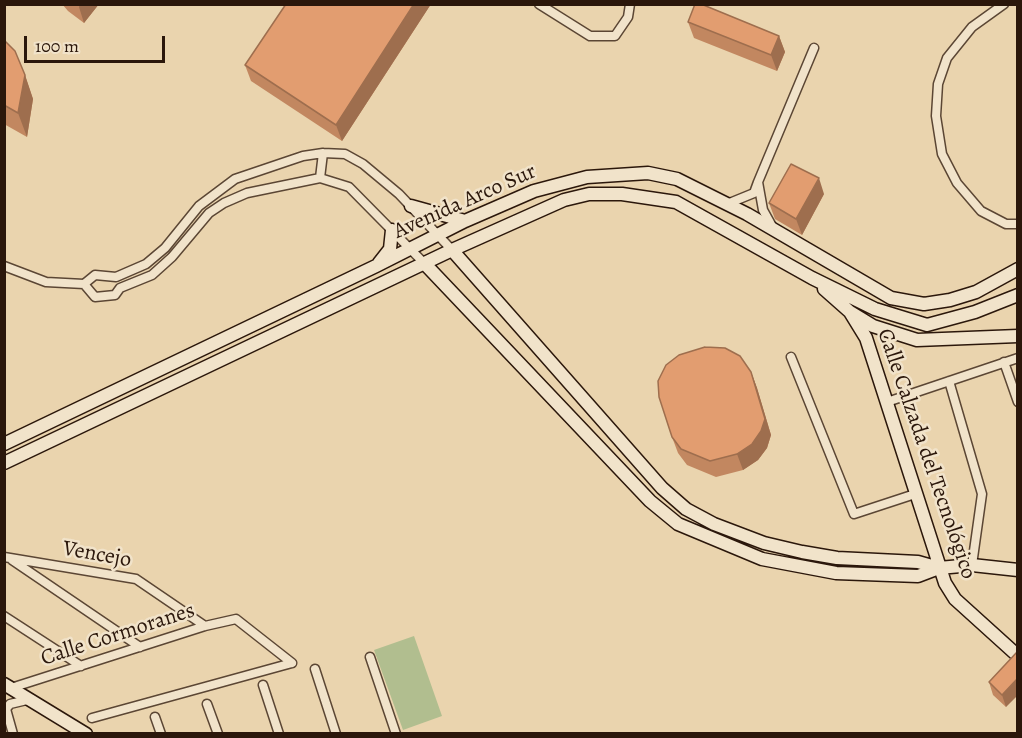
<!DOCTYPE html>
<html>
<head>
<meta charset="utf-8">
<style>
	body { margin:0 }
	#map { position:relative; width:1022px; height:738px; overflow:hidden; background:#ead4ae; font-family:Alegreya,serif }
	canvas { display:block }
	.frame { position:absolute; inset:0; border:6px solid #2b170b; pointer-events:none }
	.scale { position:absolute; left:24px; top:36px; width:141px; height:27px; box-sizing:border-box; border:3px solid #2b170b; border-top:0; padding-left:8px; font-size:18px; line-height:21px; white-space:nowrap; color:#2b170b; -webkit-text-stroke:4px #f1e3ca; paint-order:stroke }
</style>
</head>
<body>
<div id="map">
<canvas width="1022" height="738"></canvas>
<div class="frame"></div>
<div class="scale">100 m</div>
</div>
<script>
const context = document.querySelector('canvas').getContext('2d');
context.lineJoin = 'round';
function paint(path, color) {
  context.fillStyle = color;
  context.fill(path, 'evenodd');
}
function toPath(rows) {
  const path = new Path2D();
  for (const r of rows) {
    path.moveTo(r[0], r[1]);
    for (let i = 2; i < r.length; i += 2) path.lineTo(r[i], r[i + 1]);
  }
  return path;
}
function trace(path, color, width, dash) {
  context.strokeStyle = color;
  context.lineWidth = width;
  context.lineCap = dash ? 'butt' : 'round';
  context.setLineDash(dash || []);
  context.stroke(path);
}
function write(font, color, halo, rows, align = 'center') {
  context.font = font + ' Alegreya,serif';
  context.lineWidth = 5;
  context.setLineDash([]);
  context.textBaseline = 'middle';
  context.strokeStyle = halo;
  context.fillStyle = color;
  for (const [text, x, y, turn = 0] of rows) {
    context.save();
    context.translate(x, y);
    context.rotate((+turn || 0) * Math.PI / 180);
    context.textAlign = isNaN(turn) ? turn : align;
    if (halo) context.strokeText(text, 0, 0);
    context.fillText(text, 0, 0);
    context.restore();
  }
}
paint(toPath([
	[414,636,442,716,403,730,374,650]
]), '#b1be8f');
const street = toPath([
	[539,4,590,36,615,36,628,17,630,4],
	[1004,4,972,27,947,58,938,84,936,116,942,154,957,183,981,211,1006,224,1016,224],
	[320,178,323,153],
	[758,182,814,48],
	[727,204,754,193,758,182,763,210,773,228],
	[4,266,46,282,84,284],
	[84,284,95,275,116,277,146,264,165,248,199,206,235,179,303,156,323,153,345,154,363,164,399,194,452,250],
	[84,284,95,297,115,295,120,288,152,275,172,257,209,213,224,203,247,193,320,178,349,187,425,264],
	[791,357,854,514,915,494],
	[1004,362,1018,402],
	[949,381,982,494,972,565],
	[887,402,1018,358],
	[4,557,136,579,205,626],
	[12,560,140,647],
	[4,616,81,666],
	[370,657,396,734],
	[315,669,336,734],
	[263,685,279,734],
	[11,688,205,626,236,619,292,663],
	[207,704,218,734],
	[155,717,161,734],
	[92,718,292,663],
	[13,734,6,709,10,704,31,699]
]);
const secondary = toPath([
	[411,206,465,221],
	[452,250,662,488,686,509,714,524,764,543,802,552,837,558,918,562,939,568],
	[379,263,390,249,392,230],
	[425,264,650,501,678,524,762,559,836,573,918,576,939,568,972,565,1018,570],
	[824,289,850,312,873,326,917,340,1018,336],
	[850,312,866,338,945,583,955,599,1018,656],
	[4,444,376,266,465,221,534,191,587,177,648,173,677,179,747,214,891,298,924,304,950,300,976,292,1018,269],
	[4,463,452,250,564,200,589,194,622,194,676,202,812,278,875,309,927,325,975,312,1018,295],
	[4,684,86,734]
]);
trace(street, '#5b4634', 11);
trace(secondary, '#2b170b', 15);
trace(street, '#f1e3ca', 8);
trace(secondary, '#f1e3ca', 12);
paint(toPath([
	[62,4,99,4,84,23,68,11],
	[431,4,342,141,251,81,245,65],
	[688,22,779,36,785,52,777,71,694,38],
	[4,40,25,75,33,99,27,137,4,124],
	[824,194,802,235,775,219,769,203],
	[751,372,757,388,771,435,767,448,758,460,743,470,716,477,687,465,678,453,672,437],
	[1017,652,1006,707,993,695,989,682]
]), '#c28760');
paint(toPath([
	[80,4,99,4,84,23,79,7],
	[414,4,431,4,342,141,336,125],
	[779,36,785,52,777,71,771,55],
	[25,75,33,99,27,137,18,113],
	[819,178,824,194,802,235,796,219],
	[751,372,757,388,771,435,767,448,758,460,743,470,737,454],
	[1017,679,1017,696,1006,707,1002,695]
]), '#9e6e4e');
const building = toPath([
	[286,4,414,4,336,125,245,65,286,4],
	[695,4,701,4,779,36,771,55,688,22,695,4],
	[4,40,15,51,25,75,18,113,4,105,4,40],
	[791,164,819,178,796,219,769,203,791,164],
	[705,347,725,348,740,356,751,372,765,419,761,431,752,444,737,454,710,461,681,449,672,437,659,397,658,381,666,365,679,355,705,347],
	[1017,652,1017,679,1002,695,989,682,1017,652]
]);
paint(building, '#e29d70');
trace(building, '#9e6e4e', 1.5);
write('22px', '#2b170b', '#f1e3ca', [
	["Avenida Arco Sur",465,202,-24],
	["Calle Calzada del Tecnológico",926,454,71],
	["Vencejo",97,555,10],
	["Calle Cormoranes",118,635,-18]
]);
</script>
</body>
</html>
